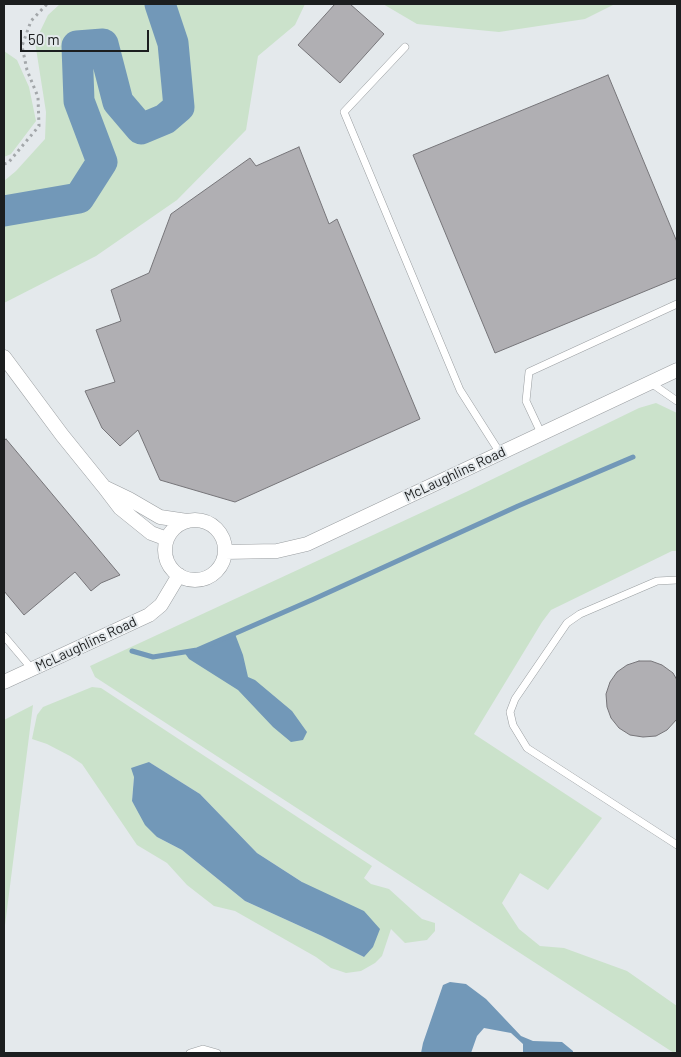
<!DOCTYPE html>
<html>
<head>
<meta charset="utf-8">
<style>
	body { margin:0 }
	#map { position:relative; width:681px; height:1057px; overflow:hidden; background:#e4e9ec; font-family:Barlow,sans-serif }
	canvas { display:block }
	.frame { position:absolute; inset:0; border:5px solid #1c1e1f; pointer-events:none }
	.scale { position:absolute; left:20px; top:30px; width:129px; height:22px; box-sizing:border-box; border:2px solid #1c1e1f; border-top:0; padding-left:6px; font-size:15px; line-height:18px; white-space:nowrap; color:#1c1e1f; -webkit-text-stroke:4px #e4e9ec; paint-order:stroke }
</style>
</head>
<body>
<div id="map">
<canvas width="681" height="1057"></canvas>
<div class="frame"></div>
<div class="scale">50 m</div>
</div>
<script>
const context = document.querySelector('canvas').getContext('2d');
context.lineJoin = 'round';
function paint(path, color) {
  context.fillStyle = color;
  context.fill(path, 'evenodd');
}
function toPath(rows) {
  const path = new Path2D();
  for (const r of rows) {
    if (r.length === 3) {
      path.moveTo(r[0] + r[2], r[1]);
      path.arc(r[0], r[1], r[2], 0, 2 * Math.PI);
      continue;
    }
    path.moveTo(r[0], r[1]);
    for (let i = 2; i < r.length; i += 2) path.lineTo(r[i], r[i + 1]);
  }
  return path;
}
function trace(path, color, width, dash) {
  context.strokeStyle = color;
  context.lineWidth = width;
  context.lineCap = dash ? 'butt' : 'round';
  context.setLineDash(dash || []);
  context.stroke(path);
}
function write(font, color, halo, rows, align = 'center') {
  context.font = font + ' Barlow,sans-serif';
  context.lineWidth = 4;
  context.setLineDash([]);
  context.textBaseline = 'middle';
  context.strokeStyle = halo;
  context.fillStyle = color;
  for (const [text, x, y, turn = 0] of rows) {
    context.save();
    context.translate(x, y);
    context.rotate((+turn || 0) * Math.PI / 180);
    context.textAlign = isNaN(turn) ? turn : align;
    if (halo) context.strokeText(text, 0, 0);
    context.fillText(text, 0, 0);
    context.restore();
  }
}
paint(toPath([
	[60,4,305,4,295,25,258,56,246,130,177,200,96,256,4,303,4,181,16,171,45,139,46,112,35,42,48,15],
	[383,4,615,4,585,19,499,32,417,24],
	[4,51,17,60,29,87,36,121,11,154,4,157],
	[656,403,677,413,677,551,672,551,551,610,542,622,474,734,602,818,548,890,520,873,502,903,519,929,540,946,564,948,627,971,677,1006,677,1053,674,1053,95,677,90,666,466,492,639,408],
	[92,687,101,688,372,866,364,878,371,884,389,889,422,919,435,923,435,931,427,940,405,943,391,929,382,956,375,963,361,971,346,973,331,968,316,957,235,911,214,906,187,885,167,863,137,845,82,764,70,756,47,744,32,739,37,715,43,707],
	[149,762,200,794,257,853,302,882,364,957,322,936,245,901,182,850,157,837,132,801,134,777],
	[33,705,4,933,4,720]
]), '#cbe2cb');
paint(toPath([
	[235,634,243,655,248,677,255,680,292,711,307,732,303,740,291,742,273,727,238,690,189,659,184,652,197,650],
	[149,762,200,794,257,853,302,882,364,911,380,929,373,947,364,957,322,936,245,901,182,850,157,837,145,825,132,801,134,777,131,768],
	[450,982,466,984,486,999,521,1036,533,1041,562,1042,573,1051,573,1053,523,1053,523,1044,511,1033,484,1028,477,1036,471,1053,421,1053,423,1043,443,985]
]), '#7298b8');
trace(toPath([
	[132,651,153,657,197,650,314,599,518,506,633,457]
]), '#7298b8', 5);
trace(toPath([
	[4,211,79,198,102,162,79,101,77,46,103,44,118,102,141,129,165,119,179,107,173,43,160,4]
]), '#7298b8', 31);
const building = toPath([
	[335,4,350,4,384,34,340,83,298,45,335,4],
	[608,75,677,242,677,278,495,353,413,155,608,75],
	[299,147,329,224,337,219,420,419,235,502,160,480,138,430,120,446,102,428,85,391,115,382,96,330,121,321,111,290,149,273,171,214,250,158,256,166,299,147],
	[6,439,120,575,101,583,91,591,75,572,24,615,4,591,4,441,6,439],
	[639,661,651,661,662,665,673,673,677,680,677,719,667,730,656,736,643,737,630,735,619,728,611,718,607,707,606,694,610,682,617,672,627,665,639,661]
]);
paint(building, '#b0afb3');
trace(building, '#767579', 1);
const service = toPath([
	[405,47,344,112,460,390,500,453],
	[651,383,677,401],
	[541,433,526,401,529,372,677,304],
	[677,580,657,581,580,614,567,623,515,699,510,712,513,725,527,748,677,845],
	[4,636,32,669],
	[190,1053,203,1049,217,1053]
]);
const minor = toPath([
	[4,357,62,435,104,487],
	[195,550,30],
	[167,539,151,533,120,508,104,487,129,499,160,517,187,521],
	[225,552,277,551,307,544,677,370],
	[4,682,149,615,161,605,179,575]
]);
trace(service, '#9a9ea1', 8);
trace(minor, '#9a9ea1', 15);
trace(toPath([
	[4,164,8,163,39,126,38,97,27,70,22,46,31,21,47,4]
]), '#a3a7aa', 3, [2.5, 4]);
trace(service, '#fff', 7);
trace(minor, '#fff', 14);
write('14px', '#1c1e1f', '#e4e9ec', [
	["McLaughlins Road",455,474,-25],
	["McLaughlins Road",86,644,-25]
]);
</script>
</body>
</html>
